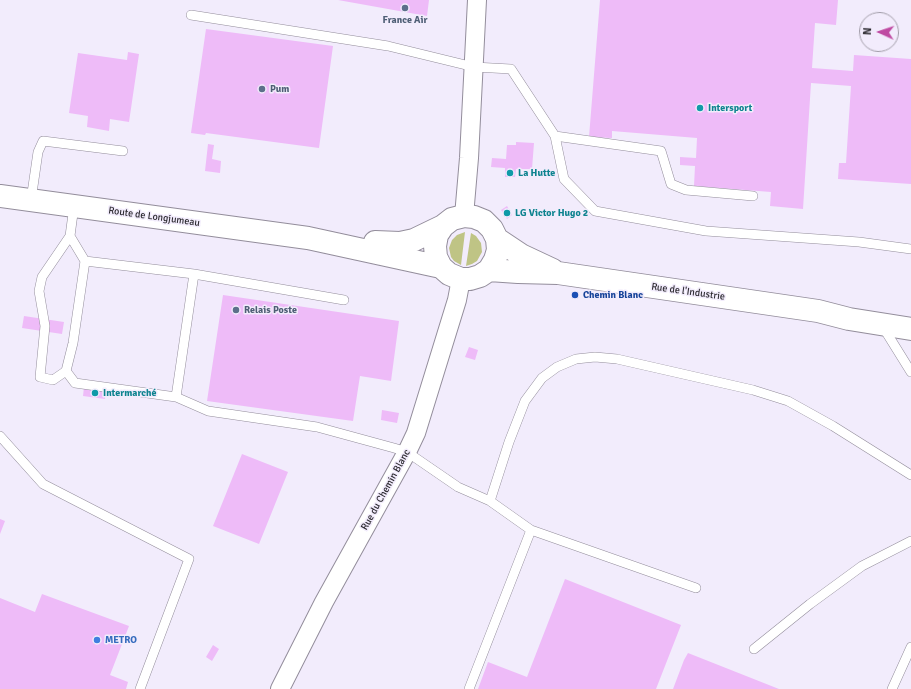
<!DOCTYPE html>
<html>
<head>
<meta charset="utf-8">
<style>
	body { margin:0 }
	#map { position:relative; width:911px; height:689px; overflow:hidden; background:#f2ecfc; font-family:Signika,sans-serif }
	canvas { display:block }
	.north { position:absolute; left:859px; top:12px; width:40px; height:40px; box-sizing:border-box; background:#f2ecfc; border:1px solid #a39eaa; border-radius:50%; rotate:273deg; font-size:11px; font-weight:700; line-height:16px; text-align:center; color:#2c2a30 }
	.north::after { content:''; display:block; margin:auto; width:14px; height:18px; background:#bf4aa2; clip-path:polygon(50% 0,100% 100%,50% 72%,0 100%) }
</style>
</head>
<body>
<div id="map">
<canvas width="911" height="689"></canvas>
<div class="north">N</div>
</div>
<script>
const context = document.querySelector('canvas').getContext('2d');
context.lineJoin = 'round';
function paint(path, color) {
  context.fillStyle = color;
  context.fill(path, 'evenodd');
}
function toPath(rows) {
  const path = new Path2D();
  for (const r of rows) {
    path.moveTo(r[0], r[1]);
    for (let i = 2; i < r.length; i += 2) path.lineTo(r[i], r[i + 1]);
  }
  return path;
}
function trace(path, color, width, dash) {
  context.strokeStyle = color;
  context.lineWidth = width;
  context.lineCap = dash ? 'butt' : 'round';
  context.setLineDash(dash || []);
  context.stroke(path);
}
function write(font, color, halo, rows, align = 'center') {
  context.font = font + ' Signika,sans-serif';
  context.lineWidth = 3;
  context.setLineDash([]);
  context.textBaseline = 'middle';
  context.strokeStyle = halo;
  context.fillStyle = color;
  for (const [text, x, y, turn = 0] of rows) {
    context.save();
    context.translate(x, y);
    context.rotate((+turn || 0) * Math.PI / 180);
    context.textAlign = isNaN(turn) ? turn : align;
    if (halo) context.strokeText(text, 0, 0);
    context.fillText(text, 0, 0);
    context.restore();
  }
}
paint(toPath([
	[465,232,461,265,454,261,451,257,449,248,452,240,457,235],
	[471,233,476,236,481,243,482,252,477,261,472,264,466,266]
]), '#bfc485');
paint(toPath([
	[338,0,429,0,427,16],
	[600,0,838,0,836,25,815,23,812,68,853,71,854,55,911,59,911,184,838,179,839,163,846,163,851,86,811,83,803,209,770,206,771,192,694,186,695,166,680,165,680,157,696,158,697,138,612,131,612,138,589,137],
	[206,29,333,46,319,148,206,133,205,135,191,133],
	[128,52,139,54,129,122,110,119,109,131,87,127,88,116,69,113,78,53,127,60],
	[516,142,534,143,532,169,516,169,515,177,505,177,505,168,491,167,492,158,506,159,507,145,516,145],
	[208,144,214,145,212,159,221,161,220,173,205,171],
	[507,206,512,215,507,219,501,210],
	[223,295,399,321,391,381,360,376,353,421,207,401],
	[24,316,64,322,62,334,22,328],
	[469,347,478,350,475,360,465,357],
	[84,387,106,390,105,399,83,396],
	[382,410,399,413,397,423,381,420],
	[242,454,288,472,259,544,213,526],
	[0,519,5,521,0,534],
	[565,579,681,625,656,689,478,689,488,662,527,677],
	[42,594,129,626,110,675,128,682,126,689,0,689,0,598,35,612],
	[213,645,219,649,212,661,206,657],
	[688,653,779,689,673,689,684,660]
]), '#eebbf8');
const lane = toPath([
	[191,15,388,46,474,67,511,69,555,136,661,151,671,184,686,190,753,196],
	[555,136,564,179,595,211,706,231,859,242,911,249],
	[31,200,38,152,43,141,123,151],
	[74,206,70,236,85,261,73,343,66,371,75,383,176,397,208,411,317,427,394,448,407,452,458,487,490,501,509,442,525,401,542,378,557,367,576,359,595,357,617,359,753,390,788,401,833,426,911,475],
	[85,261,194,274,176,397],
	[194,274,344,300],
	[883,327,911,372],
	[66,371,53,380,40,377,45,326,39,291,42,277,70,236],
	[0,436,43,484,189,559,140,689],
	[490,501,531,530,696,588],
	[754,649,810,604,862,566,911,541],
	[469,689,531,530],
	[892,689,911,647]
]);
const street = toPath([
	[464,216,469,158,477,0],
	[280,689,324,602,407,452,416,433,457,300,461,279]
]);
const secondary = toPath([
	[0,196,308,238,441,267],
	[497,239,521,255,553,270],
	[375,242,400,243,414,240,443,226,452,219,464,216,474,217,484,221,492,229,497,239,498,250,495,260,489,270,480,276,470,279,461,279,449,274,441,267,436,257,435,246,437,235,443,226],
	[489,270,518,272,558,273,818,311,849,319,911,329]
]);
trace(lane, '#938d9b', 10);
trace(street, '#938d9b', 20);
trace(secondary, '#938d9b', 24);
trace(lane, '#fff', 9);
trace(street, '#fff', 18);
trace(secondary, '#fff', 22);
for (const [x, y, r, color] of [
	[405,8,4,"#5c6f8a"],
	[262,89,4,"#5c6f8a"],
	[700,108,4,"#0f9aa8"],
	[510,173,4,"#0f9aa8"],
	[507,213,4,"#0f9aa8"],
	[575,295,4,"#1a4fb4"],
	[236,310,4,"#5c6f8a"],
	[95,393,4,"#0f9aa8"],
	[97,640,4,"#3f7fe0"]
]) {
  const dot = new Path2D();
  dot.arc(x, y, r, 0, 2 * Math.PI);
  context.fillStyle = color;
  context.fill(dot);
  trace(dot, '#f2ecfc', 1.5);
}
write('bold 10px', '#4e5e75', '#f2ecfc', [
	["France Air",405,20,"center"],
	["Pum",270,89],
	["Relais Poste",244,310]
], 'left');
write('bold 10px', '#0d838f', '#f2ecfc', [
	["Intersport",708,108],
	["La Hutte",518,173],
	["LG Victor Hugo 2",515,213],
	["Intermarché",103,393]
], 'left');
write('10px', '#2c2a30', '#f2ecfc', [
	["Route de Longjumeau",154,217,8],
	["Rue de l'Industrie",688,292,8],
	["Rue du Chemin Blanc",386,490,-61]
]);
write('bold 10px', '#164399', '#f2ecfc', [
	["Chemin Blanc",583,295]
], 'left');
write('bold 10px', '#366cbe', '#f2ecfc', [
	["METRO",105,640]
], 'left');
</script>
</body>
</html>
